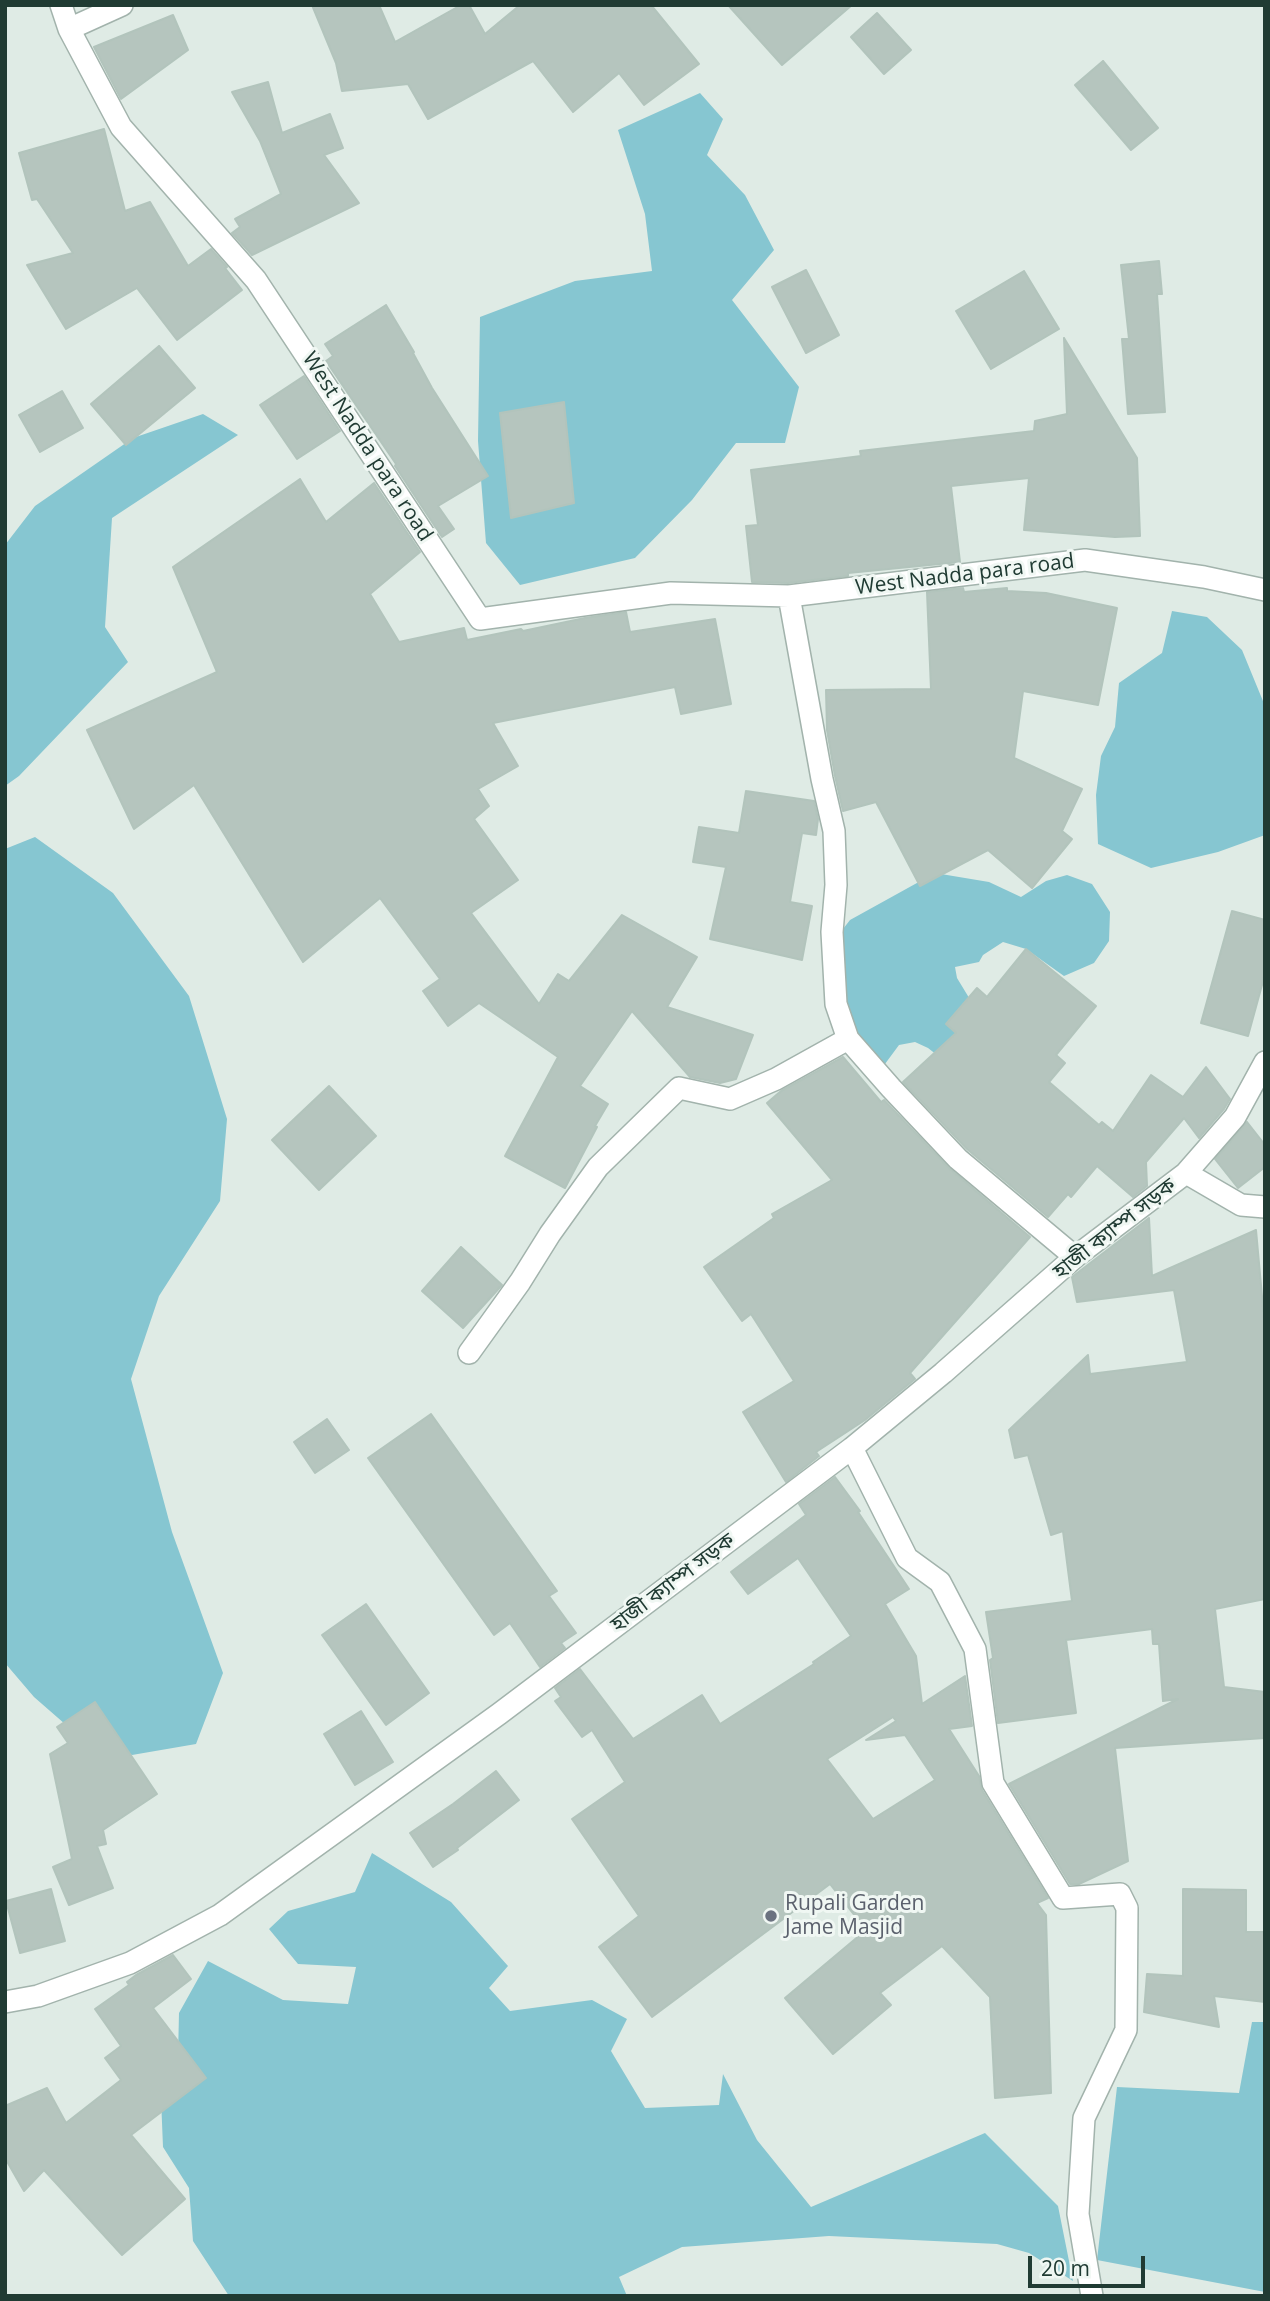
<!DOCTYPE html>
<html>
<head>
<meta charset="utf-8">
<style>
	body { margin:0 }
	#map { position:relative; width:1270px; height:2301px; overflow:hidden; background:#dfebe5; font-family:"Open Sans",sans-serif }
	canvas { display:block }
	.frame { position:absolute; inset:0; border:7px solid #203b33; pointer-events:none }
	.scale { position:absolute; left:1028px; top:2256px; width:117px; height:32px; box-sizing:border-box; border:4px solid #203b33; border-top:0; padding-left:9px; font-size:21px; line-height:24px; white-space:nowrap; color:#203b33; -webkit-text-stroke:5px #f0f7f3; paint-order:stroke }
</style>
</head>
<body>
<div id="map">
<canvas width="1270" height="2301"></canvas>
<div class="frame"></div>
<div class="scale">20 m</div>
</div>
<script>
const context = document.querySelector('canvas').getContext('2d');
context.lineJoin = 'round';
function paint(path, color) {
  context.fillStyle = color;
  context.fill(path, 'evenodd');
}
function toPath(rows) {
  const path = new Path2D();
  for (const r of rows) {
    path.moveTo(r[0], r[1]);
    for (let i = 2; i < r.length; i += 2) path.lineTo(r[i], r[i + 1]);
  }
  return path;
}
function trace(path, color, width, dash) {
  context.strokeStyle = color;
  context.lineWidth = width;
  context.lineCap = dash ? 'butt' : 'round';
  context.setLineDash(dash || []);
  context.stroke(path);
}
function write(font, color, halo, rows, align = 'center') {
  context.font = font + ' "Open Sans","Noto Sans Bengali",sans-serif';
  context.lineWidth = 6;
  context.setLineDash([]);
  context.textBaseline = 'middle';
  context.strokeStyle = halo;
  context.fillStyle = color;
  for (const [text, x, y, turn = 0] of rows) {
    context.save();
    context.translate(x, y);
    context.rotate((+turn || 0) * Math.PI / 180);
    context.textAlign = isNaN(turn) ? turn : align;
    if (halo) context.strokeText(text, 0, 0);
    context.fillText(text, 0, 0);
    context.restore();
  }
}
paint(toPath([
	[700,93,723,119,707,155,745,195,774,250,732,300,799,387,785,443,736,443,692,500,635,558,520,585,486,543,478,441,480,317,575,281,652,271,645,214,618,130],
	[203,414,238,435,112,518,105,627,128,662,19,776,5,786,5,545,35,506,133,438],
	[1172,611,1207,617,1242,650,1265,706,1265,835,1218,852,1151,868,1098,844,1096,795,1101,756,1115,727,1119,683,1162,653],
	[35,837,113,893,189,996,227,1119,220,1201,159,1296,131,1379,172,1532,223,1673,196,1744,132,1755,73,1731,34,1697,5,1663,5,849],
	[935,873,989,882,1021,897,1046,881,1067,875,1092,884,1110,912,1109,941,1094,963,1064,976,1026,949,1003,942,983,955,979,962,955,967,957,978,971,1001,1003,1022,937,1055,928,1048,915,1042,899,1045,882,1068,842,1014,846,981,843,929,850,920],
	[372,1853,451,1902,508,1966,489,1988,510,2011,592,2000,627,2019,611,2051,645,2108,719,2105,723,2074,757,2140,811,2207,985,2133,1058,2206,1073,2281,1029,2253,997,2244,829,2236,682,2247,619,2277,627,2296,229,2296,193,2241,189,2188,163,2147,161,2098,178,2056,179,2013,208,1961,283,2000,348,2004,356,1967,298,1964,269,1929,288,1911,355,1892],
	[1252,2022,1265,2022,1265,2292,1097,2260,1117,2087,1239,2093]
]), '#86c6d1');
const building = toPath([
	[312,5,379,5,395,42,461,5,469,5,485,34,520,5,651,5,699,64,644,105,619,73,573,112,533,61,428,119,408,84,342,91,336,63,312,5],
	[728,5,852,5,782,65,728,5],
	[877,13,911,50,884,74,851,37,877,13],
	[173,15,188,50,121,99,94,47,173,15],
	[1103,61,1158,128,1131,150,1075,85,1103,61],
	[268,82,282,133,330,114,343,148,324,155,359,203,252,255,232,233,240,227,235,219,281,194,260,141,232,92,268,82],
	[104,129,125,211,150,202,188,266,211,249,227,267,225,268,242,290,177,340,137,288,66,329,27,265,73,253,37,199,32,200,19,153,104,129],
	[1159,261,1162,294,1157,294,1165,412,1128,414,1122,339,1129,339,1121,265,1159,261],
	[806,270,839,335,806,353,772,287,806,270],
	[1024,271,1059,329,991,369,956,311,1024,271],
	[386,305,414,352,413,353,432,388,488,476,438,506,454,529,442,537,395,466,396,464,326,361,333,356,325,344,386,305],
	[1064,338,1137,458,1140,536,1115,537,1024,530,1029,478,951,486,960,562,848,573,848,576,788,583,752,582,746,526,758,525,751,470,861,456,860,451,1034,431,1035,421,1067,414,1064,338],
	[159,346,195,388,126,445,91,404,159,346],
	[304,376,340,431,297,459,260,405,304,376],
	[62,391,83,428,40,452,19,415,62,391],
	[564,402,574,503,511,518,500,413,564,402],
	[300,479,326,522,374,483,420,552,370,594,399,642,464,628,467,640,521,629,523,631,585,618,626,612,630,632,715,619,731,704,681,714,675,687,493,723,518,766,478,789,489,806,474,819,518,880,471,913,539,1004,558,974,569,981,622,915,697,957,667,1007,753,1035,736,1079,720,1083,690,1077,632,1011,580,1086,608,1104,595,1126,597,1127,565,1188,505,1156,558,1057,479,1003,448,1026,423,991,440,979,380,898,303,962,194,785,134,829,87,730,217,672,173,567,300,479],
	[963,588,964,592,1007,588,1007,591,1046,593,1117,608,1098,705,1023,691,1014,758,1082,789,1062,831,1072,839,1032,888,988,850,920,886,876,802,843,811,835,776,827,730,826,690,931,689,927,592,963,588],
	[746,791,814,801,818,819,816,835,802,833,790,902,812,906,802,960,710,939,726,867,693,862,699,827,739,833,746,791],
	[1232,911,1265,920,1265,974,1248,1036,1201,1023,1232,911],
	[1026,949,1096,1006,1056,1055,1065,1063,1049,1082,1099,1125,1102,1122,1113,1131,1151,1075,1183,1097,1206,1067,1230,1099,1224,1109,1199,1138,1184,1118,1146,1162,1147,1186,1133,1197,1097,1166,1071,1197,1068,1194,1048,1217,967,1149,903,1082,956,1033,946,1024,977,988,987,997,1026,949],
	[843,1057,881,1102,884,1100,949,1168,1030,1237,910,1373,915,1379,865,1420,816,1452,819,1456,786,1482,743,1412,794,1381,751,1314,742,1321,704,1267,774,1218,772,1214,832,1180,767,1103,781,1091,843,1057],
	[329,1086,376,1136,319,1190,272,1140,329,1086],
	[1247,1122,1265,1145,1265,1167,1238,1188,1215,1159,1247,1122],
	[1149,1218,1152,1276,1256,1230,1265,1329,1265,1599,1215,1609,1224,1687,1265,1692,1265,1738,1115,1748,1128,1861,1079,1884,1070,1884,1009,1784,1178,1699,1163,1701,1159,1644,1153,1644,1152,1629,1066,1640,1076,1713,998,1723,990,1660,993,1658,986,1612,1072,1601,1063,1531,1051,1535,1028,1455,1015,1458,1009,1430,1088,1355,1090,1374,1187,1362,1174,1290,1077,1302,1072,1277,1149,1218],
	[461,1247,502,1285,463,1328,422,1291,461,1247],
	[431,1414,557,1591,549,1596,576,1633,561,1643,565,1648,540,1667,510,1623,494,1635,368,1458,431,1414],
	[327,1419,349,1450,315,1473,294,1442,327,1419],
	[835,1477,860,1511,858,1512,909,1589,885,1604,916,1656,922,1704,965,1676,972,1726,949,1729,979,1776,982,1790,1048,1898,1037,1903,1046,1915,1051,2093,995,2098,990,1997,942,1946,880,1993,891,2005,833,2054,785,1998,866,1930,830,1884,652,2017,599,1947,639,1916,572,1819,625,1782,592,1730,582,1737,555,1701,561,1697,555,1688,580,1669,633,1739,702,1695,720,1724,814,1664,813,1662,851,1636,798,1558,748,1594,731,1572,806,1515,799,1504,835,1477],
	[893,1717,896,1721,866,1740,905,1735,935,1780,873,1819,827,1759,893,1717],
	[366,1604,429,1693,386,1725,322,1635,366,1604],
	[95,1702,157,1794,103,1830,106,1844,97,1846,113,1888,69,1905,53,1867,72,1859,50,1754,68,1743,57,1727,95,1702],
	[361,1711,393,1762,355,1785,324,1734,361,1711],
	[496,1771,519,1800,457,1848,458,1850,433,1867,410,1833,453,1804,496,1771],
	[51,1889,65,1941,20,1953,6,1901,51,1889],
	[1183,1889,1246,1890,1246,1932,1265,1932,1265,2002,1214,1996,1219,2027,1144,2012,1147,1974,1183,1976,1183,1889],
	[173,1955,191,1979,153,2008,206,2078,131,2135,185,2199,122,2255,44,2170,24,2191,5,2158,5,2106,47,2088,66,2123,121,2080,105,2058,121,2046,95,2009,129,1985,127,1982,136,1975,173,1955]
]);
paint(building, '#b5c5be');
trace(building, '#b2c4bc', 2);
const minor = toPath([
	[61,5,69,29,121,127,256,280,480,619,671,593,789,596,1085,560,1204,577,1265,590],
	[69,29,122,5],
	[789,596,822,779,834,831,836,885,832,932,836,1004,848,1039,891,1088,958,1159,1075,1257],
	[1186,1173,1241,1205,1265,1207],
	[469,1353,520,1282,550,1234,598,1167,679,1088,730,1099,776,1079,848,1039],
	[852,1448,907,1558,940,1582,975,1649,993,1783,1063,1898,1120,1894,1127,1908,1126,2030,1084,2118,1078,2214,1092,2296],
	[5,2002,38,1996,130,1963,220,1915,499,1714,852,1448,943,1373,1075,1257,1186,1173,1235,1117,1265,1062]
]);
trace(minor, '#a2b3ac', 24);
trace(minor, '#fff', 21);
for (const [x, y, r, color] of [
	[771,1916,7,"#6b7280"]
]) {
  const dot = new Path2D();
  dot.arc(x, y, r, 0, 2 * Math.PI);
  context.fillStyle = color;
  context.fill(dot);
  trace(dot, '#f0f7f3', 2.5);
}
write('21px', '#203b33', '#f0f7f3', [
	["West Nadda para road",367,447,57],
	["West Nadda para road",965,575,-7],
	["হাজী ক্যাম্প সড়ক",1115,1229,-38],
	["হাজী ক্যাম্প সড়ক",673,1583,-37]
]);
write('21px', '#5b616d', '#f0f7f3', [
	["Rupali Garden",785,1904],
	["Jame Masjid",785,1928]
], 'left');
</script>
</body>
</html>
